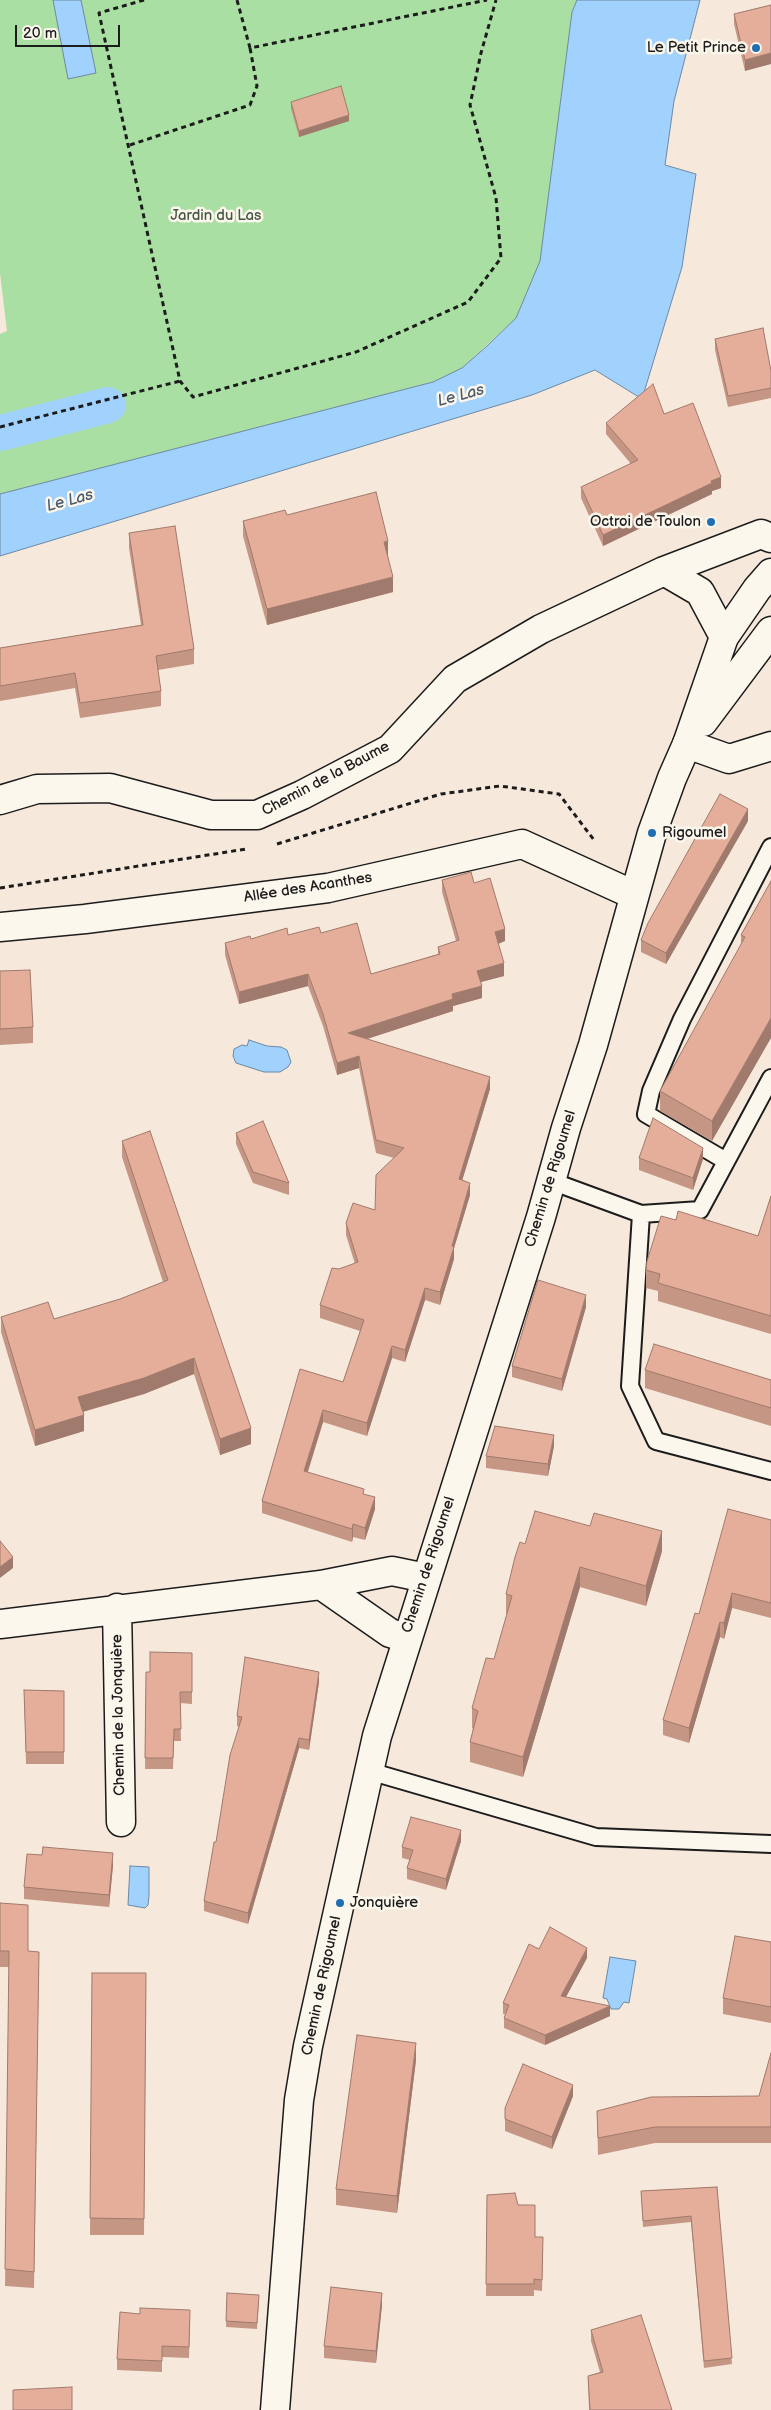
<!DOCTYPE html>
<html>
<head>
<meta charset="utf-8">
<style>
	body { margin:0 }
	#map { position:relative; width:771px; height:2410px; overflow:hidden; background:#f7e8dc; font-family:"Balsamiq Sans",sans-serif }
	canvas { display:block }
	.scale { position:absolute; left:15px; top:25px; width:105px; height:22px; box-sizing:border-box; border:2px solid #1c1c1c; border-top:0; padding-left:6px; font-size:15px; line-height:18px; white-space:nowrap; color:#1c1c1c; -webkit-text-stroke:4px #fbf7ec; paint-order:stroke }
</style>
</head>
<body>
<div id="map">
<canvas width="771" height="2410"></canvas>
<div class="scale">20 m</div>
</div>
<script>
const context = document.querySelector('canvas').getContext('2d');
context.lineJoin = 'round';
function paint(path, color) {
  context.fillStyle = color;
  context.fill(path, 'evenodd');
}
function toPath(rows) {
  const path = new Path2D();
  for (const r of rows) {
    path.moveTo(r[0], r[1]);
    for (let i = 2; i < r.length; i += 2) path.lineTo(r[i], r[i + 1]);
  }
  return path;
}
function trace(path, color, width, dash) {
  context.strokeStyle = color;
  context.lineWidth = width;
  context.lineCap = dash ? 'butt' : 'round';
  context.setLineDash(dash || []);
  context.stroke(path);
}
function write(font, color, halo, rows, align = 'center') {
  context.font = font + ' "Balsamiq Sans",sans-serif';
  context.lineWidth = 5;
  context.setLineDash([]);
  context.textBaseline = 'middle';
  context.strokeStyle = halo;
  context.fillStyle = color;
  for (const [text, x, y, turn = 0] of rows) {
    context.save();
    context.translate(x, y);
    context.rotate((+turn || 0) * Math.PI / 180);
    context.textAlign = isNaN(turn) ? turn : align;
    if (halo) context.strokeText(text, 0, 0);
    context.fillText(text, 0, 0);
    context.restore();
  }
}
paint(toPath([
	[0,0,577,0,572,12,540,261,516,318,462,368,433,382,0,494,0,334,7,331,0,273]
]), '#a9dfa2');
const water = toPath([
	[53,0,81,0,96,73,68,79,53,0],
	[577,0,700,0,674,101,665,165,696,174,682,267,642,399,595,370,532,395,0,556,0,494,433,382,462,368,487,346,516,318,540,261,572,12,577,0],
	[249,1040,267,1046,281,1047,287,1050,291,1062,288,1067,280,1072,264,1072,236,1063,233,1056,234,1049,242,1045,247,1046,249,1040],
	[130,1866,149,1867,149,1896,148,1905,145,1908,128,1905,130,1866],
	[610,1957,636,1961,629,2003,624,2002,619,2009,611,2009,607,1999,603,1998,610,1957]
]);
paint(water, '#a1d1fd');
trace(water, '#6c89a3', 1);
trace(toPath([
	[0,433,108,405]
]), '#a1d1fd', 36);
const service = toPath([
	[726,1161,646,1114,651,1091,682,1019,771,847],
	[551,1181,641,1214,630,1386,656,1441,771,1471],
	[641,1214,700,1210,771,1078],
	[369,1771,596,1837,771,1844]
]);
const minor = toPath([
	[664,571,700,592,724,637],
	[687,744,729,759,771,746],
	[0,800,37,789,110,788,211,815,257,815,302,795,390,749,455,679,541,629,664,571,761,534,771,538],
	[0,927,85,919,328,888,522,844,634,895],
	[321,1585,390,1633,406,1638],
	[117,1608,121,1822],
	[0,1624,321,1585,392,1571,426,1578]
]);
const secondary = toPath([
	[703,722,771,631],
	[275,2410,299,2100,308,2046,377,1736,541,1217,566,1128,593,1045,652,833,672,778,687,744,724,637,757,589,771,573]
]);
trace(service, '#1c1c1c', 20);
trace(minor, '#1c1c1c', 31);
trace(secondary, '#1c1c1c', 31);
trace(toPath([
	[144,0,99,13,180,381,193,397,356,352,468,302,501,258,496,198,470,105,481,53,496,0],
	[237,0,250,48,487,0],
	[130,145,250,105,257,86,250,48],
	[0,427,180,381],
	[277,844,441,794,500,786,559,794,594,840],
	[0,888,246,849]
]), '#1c1c1c', 3, [5, 4]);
trace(service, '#fbf7ec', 16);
trace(minor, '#fbf7ec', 28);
trace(secondary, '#fbf7ec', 28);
paint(toPath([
	[771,5,745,71,734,24,734,14],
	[291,102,349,121,299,137,291,109],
	[715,339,771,371,771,398,728,407,715,350],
	[664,414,721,488,712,491,712,494,603,546,581,498,581,487,631,464,606,434,606,423],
	[287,515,388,556,393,592,267,625,243,536,243,521],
	[129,533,194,649,194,664,158,670,161,691,161,706,80,718,75,688,0,701,0,648,141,625,129,548],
	[748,821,666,964,641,952,641,940],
	[442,880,474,883,505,941,498,944,504,976,481,982,482,998,453,1006,453,1011,367,1039,490,1089,462,1180,470,1195,454,1248,454,1259,440,1305,425,1300,405,1362,392,1358,367,1436,323,1422,308,1472,364,1494,375,1509,365,1540,353,1537,352,1542,262,1513,262,1501,300,1369,343,1382,360,1331,320,1318,320,1305,339,1269,355,1264,346,1235,346,1223,375,1210,394,1158,376,1153,359,1068,337,1075,323,1026,308,986,239,1004,225,955,225,943,251,939,288,935,321,933,371,974,438,954,438,947,456,941,442,892],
	[771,881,712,1141,660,1111,660,1091,741,945,741,935],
	[0,971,33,1027,33,1043,0,1045],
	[236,1133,289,1183,289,1195,253,1183,236,1144],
	[122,1141,251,1444,220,1455,194,1374,144,1394,83,1412,84,1431,35,1446,1,1332,1,1317,54,1319,120,1299,163,1282,122,1157],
	[639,1158,703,1159,693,1190,639,1170],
	[771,1196,771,1334,658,1301,658,1291,646,1288,646,1270,676,1220,758,1236],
	[586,1307,562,1391,512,1377,512,1366],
	[645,1370,771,1380,771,1426,645,1388],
	[554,1446,548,1476,486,1468,486,1456],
	[771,1520,771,1618,732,1608,724,1639,720,1637,689,1743,663,1735,663,1720,699,1614],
	[525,1544,662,1551,646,1606,580,1587,523,1777,470,1762,470,1742,473,1729,472,1728,472,1708,494,1659,507,1614,506,1614,506,1594],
	[192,1653,192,1704,180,1703,181,1741,174,1741,173,1769,145,1769,146,1672,150,1672],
	[319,1682,309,1750,299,1748,248,1924,204,1911,204,1901,239,1727,237,1726,237,1716],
	[24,1690,64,1691,64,1764,26,1764],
	[461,1841,446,1890,407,1879,407,1868,410,1860,402,1858,402,1847],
	[42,1855,113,1865,109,1907,24,1899,24,1887],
	[0,1903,28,1951,39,1952,34,2288,5,2286,9,1967,0,1967],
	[771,1942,771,2023,723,2014,723,1998],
	[539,1949,587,1958,566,1997,610,2016,545,2045,504,2028,504,2018,505,2014,503,2014,503,2003],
	[92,1973,146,1973,144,2235,90,2235],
	[771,2053,771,2143,655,2143,598,2155,597,2111,759,2096],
	[416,2060,397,2213,336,2205,336,2189],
	[573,2096,552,2149,505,2131,505,2108],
	[717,2187,732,2364,704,2368,691,2222,643,2227,641,2191],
	[487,2195,518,2205,535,2237,543,2248,542,2291,534,2290,534,2296,486,2296],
	[227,2293,259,2301,257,2329,226,2327],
	[382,2305,376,2363,324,2358,324,2346],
	[190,2321,189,2358,162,2357,162,2372,117,2370,117,2359],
	[591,2330,672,2410,589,2410,588,2376,600,2372,591,2341]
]), '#c59684');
paint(toPath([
	[771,53,771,64,745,71,745,60],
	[349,115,349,121,299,137,299,131],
	[721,477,721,488,712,491,712,494,603,546,603,535,711,481],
	[388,541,388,556,384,557,384,542],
	[393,577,393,592,267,625,267,609],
	[748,809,748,821,666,964,666,953],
	[505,929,505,941,495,945,495,932],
	[504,963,504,976,477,983,477,971],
	[308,974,308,986,239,1004,239,992],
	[482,986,482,998,453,1006,453,1011,348,1045,348,1033,452,994],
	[771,1018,771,1038,712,1141,712,1121],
	[359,1056,359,1068,337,1075,337,1063],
	[490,1077,490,1089,459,1191,459,1179],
	[703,1148,703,1159,693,1190,693,1178],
	[470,1183,470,1195,454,1248,454,1259,440,1305,440,1292,452,1246],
	[425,1288,425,1300,405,1362,405,1350],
	[586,1295,586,1307,562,1391,562,1379],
	[392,1346,392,1358,367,1436,367,1423],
	[194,1358,194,1374,144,1394,78,1413,78,1397],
	[323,1410,323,1422,304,1483,304,1471],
	[84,1415,84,1431,35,1446,35,1430],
	[251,1428,251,1444,220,1455,220,1439],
	[554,1435,554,1446,548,1476,548,1464],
	[375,1497,375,1509,365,1540,365,1528],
	[353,1524,353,1537,352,1542,352,1529],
	[662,1531,662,1551,646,1606,646,1586],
	[13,1557,13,1568,0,1578,0,1567],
	[580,1567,580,1587,523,1777,523,1757],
	[732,1593,732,1608,724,1639,724,1623],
	[720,1622,720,1637,689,1743,689,1728],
	[319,1672,319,1682,309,1750,309,1740],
	[299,1738,299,1748,248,1924,248,1913],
	[461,1830,461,1841,446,1890,446,1879],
	[113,1853,113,1865,109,1907,109,1895],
	[587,1948,587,1958,561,2006,561,1996],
	[610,2006,610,2016,545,2045,545,2035],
	[416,2043,416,2060,397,2213,397,2196],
	[573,2085,573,2096,552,2149,552,2137],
	[382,2293,382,2305,376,2363,376,2351]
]), '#a07a6c');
const building = toPath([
	[771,5,771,53,745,60,734,14,771,5],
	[341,86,349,115,299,131,291,102,341,86],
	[763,328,771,371,771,388,728,396,715,339,763,328],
	[653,384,664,414,693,403,721,477,711,481,712,483,603,535,581,487,638,460,606,423,653,384],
	[376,492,388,541,384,542,393,577,267,609,243,521,285,510,287,515,376,492],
	[175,526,194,649,156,656,161,691,80,703,75,673,0,686,0,648,143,625,129,533,175,526],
	[720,794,748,809,666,953,641,940,648,923,720,794],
	[471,872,474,883,490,878,505,929,495,932,504,963,477,971,482,986,452,994,453,999,348,1033,490,1077,459,1179,470,1183,452,1246,454,1247,440,1292,425,1288,405,1350,392,1346,367,1423,323,1410,304,1471,364,1489,363,1494,375,1497,365,1528,353,1524,352,1529,262,1501,300,1369,343,1382,364,1320,320,1305,332,1268,339,1269,358,1262,346,1223,353,1203,375,1210,376,1175,404,1148,376,1140,359,1056,337,1063,323,1014,308,974,239,992,225,943,250,936,251,939,287,928,288,935,319,927,321,933,357,923,371,974,440,954,438,947,459,940,442,880,471,872],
	[771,881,771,1018,712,1121,660,1091,745,937,741,935,771,881],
	[30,970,33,1027,0,1029,0,971,30,970],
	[653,1118,703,1148,693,1178,639,1158,653,1118],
	[263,1121,289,1183,253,1172,236,1133,263,1121],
	[150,1131,251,1428,220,1439,194,1358,144,1378,78,1397,84,1415,35,1430,1,1317,48,1302,54,1319,120,1299,168,1280,122,1141,150,1131],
	[771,1196,771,1316,658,1283,660,1274,646,1270,647,1261,661,1216,676,1220,678,1211,758,1236,771,1196],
	[538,1280,586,1295,562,1379,512,1366,538,1280],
	[654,1344,771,1380,771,1408,645,1370,654,1344],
	[495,1426,554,1435,548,1464,486,1456,495,1426],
	[728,1509,771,1520,771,1603,732,1593,724,1623,720,1622,689,1728,663,1720,695,1613,699,1614,728,1509],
	[535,1511,590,1526,594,1513,662,1531,646,1586,580,1567,523,1757,470,1742,478,1711,472,1708,486,1658,494,1659,512,1596,506,1594,515,1557,520,1542,525,1544,535,1511],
	[0,1541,13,1557,0,1567,0,1541],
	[150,1652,192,1653,192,1692,180,1692,181,1729,174,1729,173,1758,145,1758,146,1672,150,1672,150,1652],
	[245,1657,319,1672,309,1740,299,1738,248,1913,204,1901,214,1842,216,1842,230,1755,242,1717,237,1716,245,1657],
	[24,1690,64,1691,64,1752,26,1752,24,1690],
	[411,1817,461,1830,446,1879,407,1868,413,1850,402,1847,411,1817],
	[43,1847,113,1853,109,1895,24,1887,27,1854,42,1855,43,1847],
	[0,1903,28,1905,28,1951,39,1952,34,2272,5,2269,9,1951,0,1951,0,1903],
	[550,1927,587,1948,561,1996,610,2006,545,2035,504,2018,509,2005,503,2003,529,1944,539,1949,550,1927],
	[735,1936,771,1942,771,2007,723,1998,735,1936],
	[92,1973,146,1973,144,2219,90,2218,92,1973],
	[357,2035,416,2043,397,2196,336,2189,357,2035],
	[771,2053,771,2127,655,2127,598,2138,597,2111,651,2097,759,2096,771,2053],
	[523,2064,573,2085,552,2137,505,2119,505,2108,523,2064],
	[717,2187,732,2358,704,2361,691,2216,643,2221,641,2191,717,2187],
	[515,2193,518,2205,535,2205,535,2237,543,2237,542,2280,534,2279,534,2284,486,2284,487,2195,515,2193],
	[331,2287,382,2293,376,2351,324,2346,331,2287],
	[227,2293,259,2295,257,2323,226,2321,227,2293],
	[140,2308,190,2310,189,2347,162,2346,162,2361,117,2359,120,2312,140,2314,140,2308],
	[641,2315,672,2410,590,2410,588,2376,603,2372,591,2330,641,2315],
	[72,2387,72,2410,13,2410,13,2390,72,2387]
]);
paint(building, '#e5ae9a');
trace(building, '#a07a6c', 1);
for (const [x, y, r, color] of [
	[756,48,5,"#1f6fb2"],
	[711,522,5,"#1f6fb2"],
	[652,833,5,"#1f6fb2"],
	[340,1903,5,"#1f6fb2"]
]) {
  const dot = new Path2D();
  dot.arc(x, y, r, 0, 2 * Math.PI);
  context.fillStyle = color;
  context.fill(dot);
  trace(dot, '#fbf7ec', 2);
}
write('15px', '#1c1c1c', '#fbf7ec', [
	["Le Petit Prince",746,48],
	["Octroi de Toulon",701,522],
	["Rigoumel",662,833,"left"],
	["Jonquière",350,1903,"left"]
], 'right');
write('15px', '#465644', '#fbf7ec', [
	["Jardin du Las",216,216]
]);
write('15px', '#1c1c1c', '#fbf7ec', [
	["Chemin de la Baume",326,779,-28],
	["Allée des Acanthes",308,888,-9],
	["Chemin de Rigoumel",551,1179,-73],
	["Chemin de Rigoumel",429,1565,-72],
	["Chemin de la Jonquière",119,1715,-91],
	["Chemin de Rigoumel",322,1986,-78]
]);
write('italic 16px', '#4b5b6b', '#fbf7ec', [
	["Le Las",461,396,-15],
	["Le Las",70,501,-15]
]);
</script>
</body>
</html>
